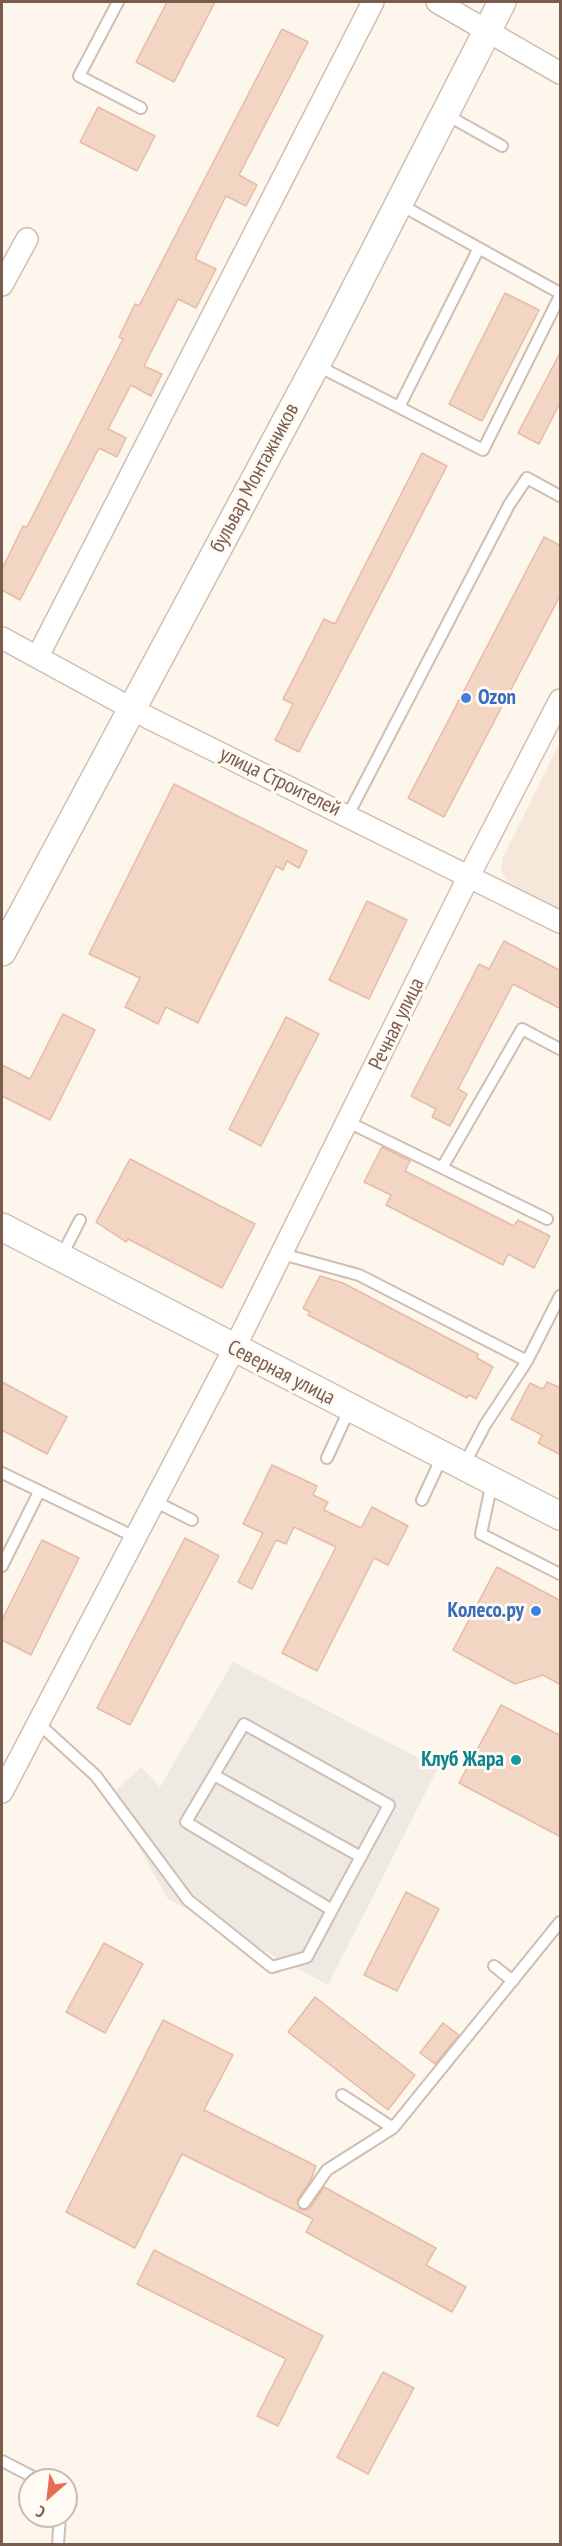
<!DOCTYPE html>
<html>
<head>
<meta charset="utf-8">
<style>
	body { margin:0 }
	#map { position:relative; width:562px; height:2546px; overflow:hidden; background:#fdf6ec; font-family:"PT Sans Narrow",sans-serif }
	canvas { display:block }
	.frame { position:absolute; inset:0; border:3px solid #7a5c4d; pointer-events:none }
	.north { position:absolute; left:18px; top:2468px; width:60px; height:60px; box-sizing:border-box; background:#fffaf3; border:2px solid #cabbb1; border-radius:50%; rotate:208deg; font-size:16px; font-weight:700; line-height:24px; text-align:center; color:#7a5c4d }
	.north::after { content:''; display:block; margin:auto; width:21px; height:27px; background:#e76f51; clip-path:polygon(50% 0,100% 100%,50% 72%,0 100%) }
</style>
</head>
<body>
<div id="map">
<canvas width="562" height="2546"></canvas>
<div class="frame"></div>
<div class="north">С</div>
</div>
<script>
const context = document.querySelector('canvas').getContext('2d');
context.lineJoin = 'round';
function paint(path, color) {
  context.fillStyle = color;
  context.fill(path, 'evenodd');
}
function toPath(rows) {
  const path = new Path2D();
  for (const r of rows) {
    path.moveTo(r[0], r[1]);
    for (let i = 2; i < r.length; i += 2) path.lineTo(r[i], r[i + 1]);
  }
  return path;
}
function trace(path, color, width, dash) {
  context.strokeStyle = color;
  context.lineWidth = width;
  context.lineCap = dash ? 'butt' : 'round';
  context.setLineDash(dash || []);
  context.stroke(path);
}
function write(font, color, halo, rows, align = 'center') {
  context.font = font + ' "PT Sans Narrow",sans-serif';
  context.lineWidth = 6;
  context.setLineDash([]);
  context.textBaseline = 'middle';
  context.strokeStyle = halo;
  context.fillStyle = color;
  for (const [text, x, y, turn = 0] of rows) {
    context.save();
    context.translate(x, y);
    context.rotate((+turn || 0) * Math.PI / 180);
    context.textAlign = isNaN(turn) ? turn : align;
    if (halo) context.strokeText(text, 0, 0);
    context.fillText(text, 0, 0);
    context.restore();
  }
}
paint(toPath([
	[560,742,560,910,508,882,501,872,502,859]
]), '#f5e8da');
paint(toPath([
	[233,1662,438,1768,328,1985,168,1899,110,1796,141,1767,160,1787]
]), '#efe9e4');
const building = toPath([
	[167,2,215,2,174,82,136,62,167,2],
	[282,29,308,42,239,175,257,185,246,206,226,196,195,259,216,269,196,308,178,299,144,366,162,374,151,396,131,385,108,429,126,438,117,457,99,448,20,600,2,590,2,569,23,526,27,527,123,339,119,337,135,304,139,306,282,29],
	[98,107,155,136,137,171,80,142,98,107],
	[505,293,539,310,482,421,449,404,505,293],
	[561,351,561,401,539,444,518,433,561,351],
	[422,453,447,466,299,752,275,740,293,704,283,699,324,619,335,624,422,453],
	[544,537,561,546,561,594,444,817,408,798,544,537],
	[174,784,307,851,299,868,287,861,283,870,276,866,198,1023,166,1007,158,1024,125,1007,140,978,89,954,174,784],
	[367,901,407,920,369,999,329,980,367,901],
	[504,941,561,971,561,1009,513,984,458,1089,467,1094,450,1126,432,1117,436,1109,411,1096,479,964,489,969,504,941],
	[63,1014,95,1030,50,1120,2,1096,2,1065,30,1079,63,1014],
	[286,1017,319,1034,261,1146,229,1129,286,1017],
	[382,1147,410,1161,405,1171,514,1226,518,1220,550,1236,534,1268,508,1254,503,1265,386,1205,391,1195,364,1182,382,1147],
	[130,1159,255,1224,222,1288,128,1239,126,1242,96,1222,130,1159],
	[320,1276,343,1283,478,1354,477,1358,493,1367,476,1399,469,1395,467,1398,308,1315,310,1312,303,1308,320,1276],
	[2,1382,67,1417,47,1454,2,1430,2,1382],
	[547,1382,561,1388,561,1455,538,1443,542,1435,511,1419,530,1383,540,1388,544,1388,547,1382],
	[272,1465,317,1486,313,1495,328,1502,324,1510,361,1528,372,1507,408,1526,388,1565,374,1558,317,1671,282,1653,336,1547,294,1527,286,1544,276,1540,252,1589,238,1582,263,1533,243,1524,272,1465],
	[185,1538,219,1556,130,1725,97,1708,185,1538],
	[42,1540,79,1558,31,1655,2,1640,2,1620,42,1540],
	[497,1567,561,1601,561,1685,543,1675,515,1684,453,1650,497,1567],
	[501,1705,561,1736,561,1837,459,1783,501,1705],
	[406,1892,439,1909,397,1991,364,1975,406,1892],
	[104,1943,143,1964,105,2033,66,2012,104,1943],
	[315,1997,415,2075,388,2110,288,2032,315,1997],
	[163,2020,233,2055,204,2110,316,2166,311,2180,298,2199,299,2209,304,2210,310,2208,324,2187,436,2248,426,2265,466,2287,452,2312,306,2232,313,2219,182,2154,135,2248,66,2212,163,2020],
	[443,2023,459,2035,435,2064,420,2053,443,2023],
	[154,2250,323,2336,278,2426,257,2416,286,2359,137,2284,154,2250],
	[383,2372,414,2388,368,2474,337,2457,383,2372]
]);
paint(building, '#f3d5c3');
trace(building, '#e6bba3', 1.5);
const service = toPath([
	[118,2,79,76,141,108],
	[445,114,502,146],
	[399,204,560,293],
	[316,365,483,450,560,296],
	[399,407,479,248],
	[348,815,509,505,527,478,560,496],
	[348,1122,547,1219],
	[443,1166,522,1029,560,1049],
	[282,1254,359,1275,527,1361],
	[61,1257,80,1220],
	[327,1458,350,1408],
	[464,1465,485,1425,527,1361,560,1296],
	[2,1473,135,1537],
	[492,1482,481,1534,560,1574],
	[422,1500,442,1457],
	[154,1501,192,1520],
	[2,1566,39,1492],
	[38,1723,96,1776,188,1900,272,1967,307,1957,332,1910,389,1805,244,1724,186,1822,332,1910],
	[214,1775,361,1857],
	[494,1966,513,1981],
	[342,2095,393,2128],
	[304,2203,327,2170,393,2128,560,1922],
	[2,2461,39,2480],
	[58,2544,60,2516]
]);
const minor = toPath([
	[437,2,560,73],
	[2,285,27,239],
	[2,638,149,718,560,922],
	[38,656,373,2],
	[2,1792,234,1349,469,876,560,700]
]);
const tertiary = toPath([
	[2,952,324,350,502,2],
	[2,1227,560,1516]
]);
trace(service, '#d1beb0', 14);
trace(minor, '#d1beb0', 24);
trace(tertiary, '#d1beb0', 30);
trace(service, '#fff', 10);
trace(minor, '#fff', 21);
trace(tertiary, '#fff', 27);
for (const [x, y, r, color] of [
	[466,698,6,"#3f7fe0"],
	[536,1611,6,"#3f7fe0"],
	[516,1760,6,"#0f9aa8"]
]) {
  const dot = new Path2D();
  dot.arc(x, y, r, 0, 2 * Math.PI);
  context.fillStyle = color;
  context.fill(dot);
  trace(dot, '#fffaf3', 2);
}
write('21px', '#7a5c4d', '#fffaf3', [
	["бульвар Монтажников",255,478,-62],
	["улица Строителей",280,782,26],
	["Речная улица",397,1024,-64],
	["Северная улица",281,1373,27]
]);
write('bold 21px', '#366cbe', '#fffaf3', [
	["Ozon",478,698],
	["Колесо.ру",524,1611,"right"]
], 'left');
write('bold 21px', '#0d838f', '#fffaf3', [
	["Клуб Жара",504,1760]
], 'right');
</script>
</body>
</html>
